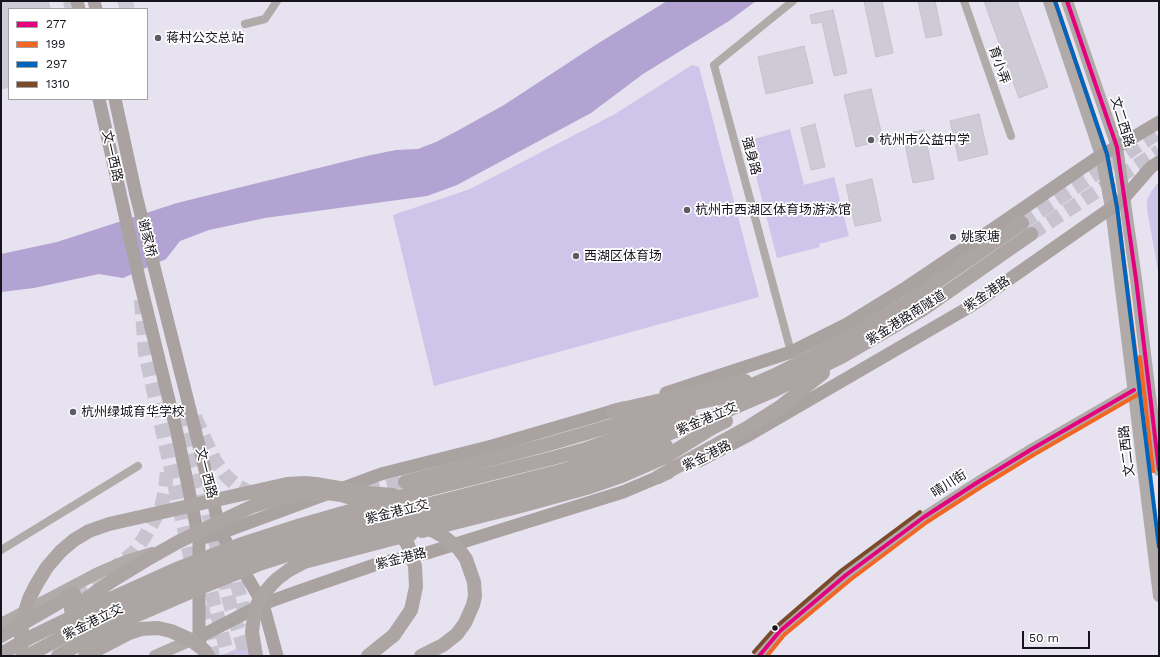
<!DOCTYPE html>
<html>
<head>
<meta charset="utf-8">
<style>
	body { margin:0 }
	#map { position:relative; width:1160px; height:657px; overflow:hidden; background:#e6e2ef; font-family:"Work Sans",sans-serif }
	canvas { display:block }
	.frame { position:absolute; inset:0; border:2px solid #15131b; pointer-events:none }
	.legend { position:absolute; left:8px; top:8px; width:140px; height:92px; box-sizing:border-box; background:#fff; border:1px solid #a1a1a4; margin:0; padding:5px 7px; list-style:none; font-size:12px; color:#15131b }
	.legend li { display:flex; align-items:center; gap:8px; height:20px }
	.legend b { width:20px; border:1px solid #a1a1a4 }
	.scale { position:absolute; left:1022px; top:631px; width:68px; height:18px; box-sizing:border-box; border:2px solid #15131b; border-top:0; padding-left:5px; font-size:12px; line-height:14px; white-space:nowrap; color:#15131b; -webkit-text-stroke:3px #fff; paint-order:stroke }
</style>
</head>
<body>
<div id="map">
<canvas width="1160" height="657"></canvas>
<div class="frame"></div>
<ul class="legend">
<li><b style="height:5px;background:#e5007d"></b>277</li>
<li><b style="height:5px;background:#f26522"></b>199</li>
<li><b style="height:5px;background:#0065bd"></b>297</li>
<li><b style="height:5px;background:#7a4b2a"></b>1310</li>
</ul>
<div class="scale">50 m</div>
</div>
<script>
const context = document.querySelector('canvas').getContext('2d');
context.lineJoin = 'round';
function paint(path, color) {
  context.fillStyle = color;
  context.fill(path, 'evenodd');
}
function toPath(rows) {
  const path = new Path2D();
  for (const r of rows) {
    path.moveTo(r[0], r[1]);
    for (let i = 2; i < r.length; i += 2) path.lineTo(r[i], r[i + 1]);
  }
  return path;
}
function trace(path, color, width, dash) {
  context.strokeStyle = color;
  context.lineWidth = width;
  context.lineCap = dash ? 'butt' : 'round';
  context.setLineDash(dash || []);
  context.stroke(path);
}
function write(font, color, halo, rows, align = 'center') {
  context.font = font + ' "Work Sans","Noto Sans SC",sans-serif';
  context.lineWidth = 3.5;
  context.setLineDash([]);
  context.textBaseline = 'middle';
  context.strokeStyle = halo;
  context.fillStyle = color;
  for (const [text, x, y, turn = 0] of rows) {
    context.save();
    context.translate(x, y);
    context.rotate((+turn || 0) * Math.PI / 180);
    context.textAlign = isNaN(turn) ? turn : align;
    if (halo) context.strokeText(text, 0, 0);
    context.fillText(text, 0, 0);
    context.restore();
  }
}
paint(toPath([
	[692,65,699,67,759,297,434,386,393,215,470,189,615,114],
	[790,129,804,185,834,177,849,236,819,244,817,237,820,247,777,258,747,141],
	[1159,183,1159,289,1158,271,1147,209,1147,200,1151,192,1156,185],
	[251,642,254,656,221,656]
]), '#cfc4e9');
paint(toPath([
	[667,1,756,1,729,21,643,74,591,113,457,185,427,196,265,218,209,230,180,241,166,259,123,278,99,274,34,288,1,292,1,254,57,242,177,203,371,155,396,150,418,149,436,142,457,131,504,105,597,44]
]), '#b2a3d2');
const building = toPath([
	[1,1,48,1,50,9,9,9,9,87,1,89,1,1],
	[118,1,132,1,134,9,120,9,118,1],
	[864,1,882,1,893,53,876,57,864,1],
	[918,1,935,1,942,35,926,38,918,1],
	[984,1,1017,1,1048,87,1019,98,984,1],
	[833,10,847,73,834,76,822,22,812,24,810,15,833,10],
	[804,46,813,83,766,94,758,57,804,46],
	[871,89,883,140,856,147,844,95,871,89],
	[979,114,988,154,959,161,950,121,979,114],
	[815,124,825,167,811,170,801,128,815,124],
	[924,130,934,179,913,183,903,134,924,130],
	[872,179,881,221,855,226,846,185,872,179]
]);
paint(building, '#cecbd6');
trace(building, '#c4c2cc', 1);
trace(toPath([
	[70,1,72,9],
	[1022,223,1159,132],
	[1031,234,1159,151],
	[141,300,145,353,194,574],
	[184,412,219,558,230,604,246,656],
	[195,417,215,461,226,476,236,485,256,496],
	[367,492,405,482],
	[231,562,248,625],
	[206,572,228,656],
	[74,594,98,580,114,568,134,552,144,538,161,508,165,490,167,471],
	[202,606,213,656]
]), '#c7c3cf', 14, [14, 7]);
trace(toPath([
	[964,1,1011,136],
	[245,24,265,19,277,1],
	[791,352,714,65,793,1],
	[1,550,138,466]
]), '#b0aba8', 8);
trace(toPath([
	[759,656,780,631,846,575,924,517,978,482,1032,449,1134,390]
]), '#b0aba8', 11);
trace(toPath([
	[1049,1,1101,155,1111,208,1159,596],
	[1067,1,1117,147,1136,279,1159,470],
	[1,624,98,573,126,561,152,553],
	[155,656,198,637]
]), '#b0aaa8', 12);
trace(toPath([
	[77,1,79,9],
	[94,1,96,9],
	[99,99,139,278,177,433,199,539,199,637,200,643],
	[115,99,136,195,221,533,263,604,277,656],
	[666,393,791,352,847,324,907,287,974,242,1101,155,1117,147,1159,122],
	[699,461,749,435,971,306,1111,208,1124,198,1151,167,1159,162],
	[199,539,221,533,381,474,492,446,623,408],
	[199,637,263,604,299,591,380,563,427,553,623,492,668,473]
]), '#aaa2a0', 13);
trace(toPath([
	[613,411,745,381],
	[630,434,689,412],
	[621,452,707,419,775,390,843,356,922,310,1031,234],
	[658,477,747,428,780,407,823,373],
	[405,482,549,444,676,407,725,397,775,375,823,351,860,331,905,304,1022,223],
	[404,524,522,494,580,477,616,465,666,446],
	[422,531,521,506,590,487,619,477,665,457,712,428,726,421],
	[1,636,74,594],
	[368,656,394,635],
	[421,656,443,645,457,634]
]), '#aca5a4', 14);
trace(toPath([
	[71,610,110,582,146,560,178,542,234,515,253,506,284,497,298,495,327,493,341,495,355,499,370,505,381,512,394,524,408,545,415,566,416,587,411,610,394,635],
	[21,650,21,633,24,615,29,599,36,585,47,567,61,551,74,540,89,531,109,524,287,484,305,483,316,484,368,493,393,495],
	[1,654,31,637,97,605,179,568,239,545,301,525,350,511,418,492,553,458,586,449,630,434],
	[27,656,80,628,141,599,224,564,269,548,360,522,564,470,621,452],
	[58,656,89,639,128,619,202,587,262,563,300,551,380,528,404,524,428,528,443,536,458,548,466,559,474,582,475,596,473,605,465,623,457,634],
	[85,656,129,633,141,629,158,628,171,631,191,640,205,651,208,656],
	[256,656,252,632,254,616,257,605,262,596,272,584,277,579,289,570,304,562,411,534]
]), '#aca5a4', 14);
trace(toPath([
	[1067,1,1117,147,1136,279,1159,470],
	[759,656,780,631,846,575,924,517,978,482,1032,449,1134,390]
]), '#e5007d', 4);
trace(toPath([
	[1140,357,1153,471],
	[767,656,784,635,850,580,927,522,981,487,1035,454,1137,395,1139,393,1140,389,1117,207,1107,154,1055,1]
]), '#f26522', 4);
trace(toPath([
	[1055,1,1107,154,1117,207,1159,547]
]), '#0065bd', 4);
trace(toPath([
	[754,652,776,627,842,570,920,512]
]), '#7a4b2a', 4);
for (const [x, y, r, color] of [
	[158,38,4,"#5e5b65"],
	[871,140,4,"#5e5b65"],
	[687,210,4,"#5e5b65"],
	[953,237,4,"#5e5b65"],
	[576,256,4,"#5e5b65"],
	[73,412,4,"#5e5b65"],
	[775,628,3.5,"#15131b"]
]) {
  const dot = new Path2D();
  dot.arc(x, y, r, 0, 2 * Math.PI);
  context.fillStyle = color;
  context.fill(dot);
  trace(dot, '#fff', 1.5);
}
write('13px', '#15131b', '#fff', [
	["蒋村公交总站",166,38],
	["杭州市公益中学",879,140],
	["杭州市西湖区体育场游泳馆",695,210],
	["姚家塘",961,237],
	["西湖区体育场",584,256],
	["杭州绿城育华学校",81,412]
], 'left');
write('13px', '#15131b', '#fff', [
	["育小弄",999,65,71],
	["文二西路",1122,122,73],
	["文一西路",112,156,77],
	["强身路",751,156,75],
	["谢家桥",147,238,76],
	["紫金港路",987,294,-34],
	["紫金港路南隧道",906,318,-32],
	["紫金港立交",707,419,-23],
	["文二西路",1127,451,-97],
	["紫金港路",707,456,-26],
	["文一西路",206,473,76],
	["晴川街",949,484,-33],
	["紫金港立交",397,512,-14],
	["紫金港路",401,559,-14],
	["紫金港立交",93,622,-26]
]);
</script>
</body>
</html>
